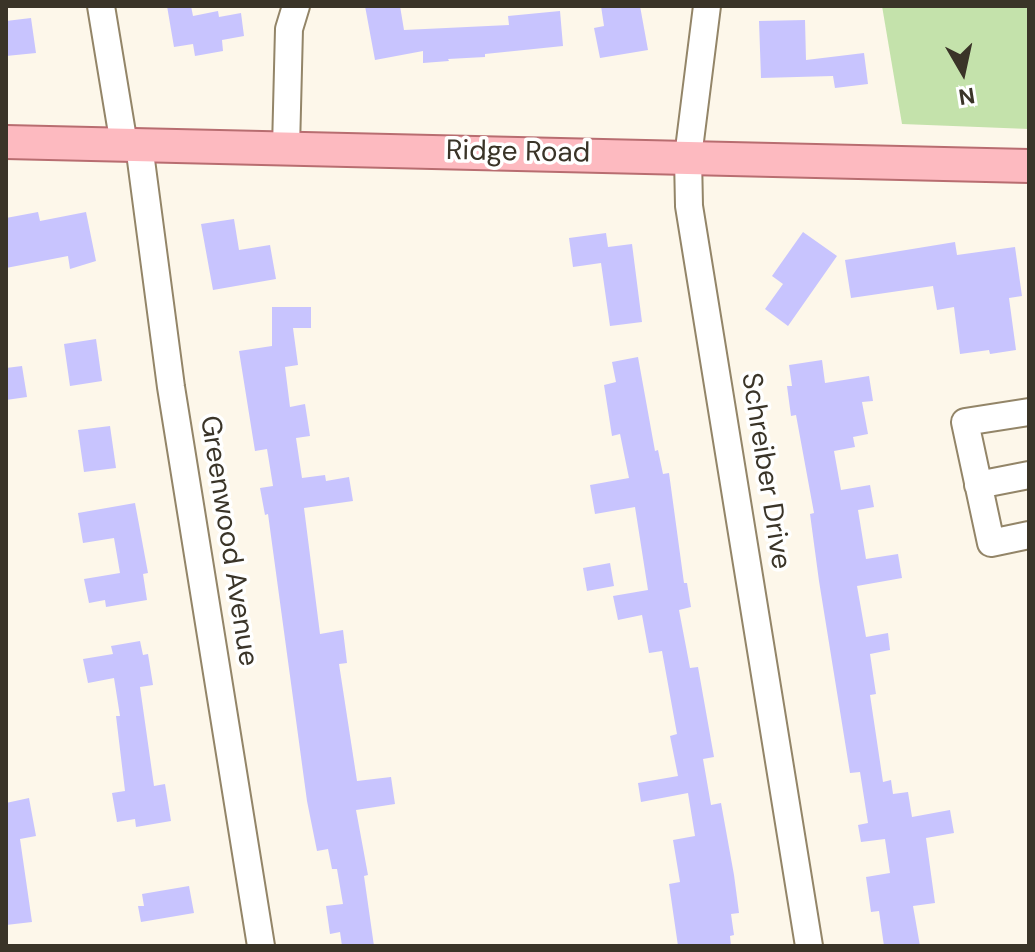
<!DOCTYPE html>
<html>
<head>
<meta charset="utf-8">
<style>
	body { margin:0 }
	#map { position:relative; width:1035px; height:952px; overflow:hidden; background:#fdf7ea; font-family:"DM Sans",sans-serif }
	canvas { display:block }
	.frame { position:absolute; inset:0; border:8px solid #3a3428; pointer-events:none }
	.north { position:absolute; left:923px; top:32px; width:80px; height:80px; -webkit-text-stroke:6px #fff; paint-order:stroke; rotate:171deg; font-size:22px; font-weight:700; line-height:32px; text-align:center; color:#3a3428 }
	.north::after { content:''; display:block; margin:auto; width:28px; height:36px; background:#3a3428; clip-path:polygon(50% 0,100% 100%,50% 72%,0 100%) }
</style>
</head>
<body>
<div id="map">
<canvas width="1035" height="952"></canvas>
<div class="frame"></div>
<div class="north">N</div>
</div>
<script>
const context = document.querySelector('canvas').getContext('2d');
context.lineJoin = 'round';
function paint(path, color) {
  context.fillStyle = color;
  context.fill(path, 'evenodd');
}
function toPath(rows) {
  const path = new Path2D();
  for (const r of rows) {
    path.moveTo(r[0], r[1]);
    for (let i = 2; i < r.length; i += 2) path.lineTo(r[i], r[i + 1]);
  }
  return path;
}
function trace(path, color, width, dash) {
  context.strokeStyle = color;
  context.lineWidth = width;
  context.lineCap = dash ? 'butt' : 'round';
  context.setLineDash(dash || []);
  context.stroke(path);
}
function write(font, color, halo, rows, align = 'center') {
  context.font = font + ' "DM Sans",sans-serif';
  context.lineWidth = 7;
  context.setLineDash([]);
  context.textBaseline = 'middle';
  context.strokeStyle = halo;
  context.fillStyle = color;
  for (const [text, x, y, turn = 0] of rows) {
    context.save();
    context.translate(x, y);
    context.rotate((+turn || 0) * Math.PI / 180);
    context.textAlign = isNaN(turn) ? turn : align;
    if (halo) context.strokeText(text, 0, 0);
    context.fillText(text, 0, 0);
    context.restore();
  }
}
paint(toPath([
	[882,6,1029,6,1029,129,902,124]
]), '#c4e2ab');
paint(toPath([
	[167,6,191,6,193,16,218,11,219,17,241,13,244,36,222,40,223,51,195,56,193,44,174,47],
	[365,6,400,6,404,30,509,25,508,16,560,11,563,46,485,54,485,57,448,59,449,61,423,63,423,51,375,60],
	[601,6,640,6,648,50,600,58,594,28,604,26],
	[31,18,36,53,6,56,6,21],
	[805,20,806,60,864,53,868,84,835,88,833,76,761,78,759,21],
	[38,212,40,221,86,212,96,261,70,269,68,256,6,268,6,218],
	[234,219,239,250,270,245,276,279,213,290,201,224],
	[803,232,837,256,788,326,765,309,783,284,772,276],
	[606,233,608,247,632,244,642,322,610,326,601,263,573,267,569,238],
	[955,242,957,255,1015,247,1022,296,1009,298,1016,350,990,354,989,350,960,354,954,307,937,310,933,286,851,298,845,260],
	[272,307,311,307,311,328,293,328,298,365,285,367,290,407,305,404,310,436,296,438,302,478,325,475,326,481,349,477,353,501,304,508,320,634,343,630,347,663,339,664,357,781,391,777,395,804,356,810,368,875,364,876,374,946,342,946,340,932,330,934,326,906,343,904,337,869,332,869,328,849,317,851,307,801,268,514,265,515,260,488,273,486,267,449,255,451,239,351,272,346],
	[96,339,102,381,70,386,64,344],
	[638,357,655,451,658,450,663,474,669,473,684,583,687,583,691,607,679,610,690,668,698,667,714,757,703,759,711,805,721,803,734,875,739,913,731,914,734,935,730,936,731,946,678,946,669,884,680,882,673,840,695,836,688,793,641,802,638,783,678,776,670,736,677,734,662,651,649,653,642,615,618,620,613,596,648,590,635,507,595,514,590,485,629,478,620,434,612,436,604,385,616,382,612,362],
	[822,360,825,383,869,376,873,401,862,402,868,434,853,437,855,447,834,451,841,490,870,485,874,507,858,510,866,559,898,554,902,578,857,586,866,637,888,633,890,650,870,654,876,694,870,695,883,782,891,780,893,794,908,792,912,817,950,810,954,833,926,838,935,903,913,906,920,946,884,946,879,911,871,912,866,877,890,873,885,839,861,842,858,825,868,823,860,772,850,773,819,581,810,514,814,513,796,415,791,416,787,386,792,386,789,365],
	[22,366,27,397,6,400,6,368],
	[110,426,116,468,84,472,78,430],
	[135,503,148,573,143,574,147,600,106,607,105,600,89,603,84,579,120,573,114,538,83,543,78,513],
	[610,563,614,586,587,591,583,568],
	[140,641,143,655,148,654,153,685,140,687,154,786,165,784,171,821,136,827,135,819,117,822,112,793,125,791,116,716,120,716,114,678,88,683,83,659,113,654,111,646],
	[29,798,36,836,20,839,32,922,6,925,6,803],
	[189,886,194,913,141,922,138,906,144,906,142,894]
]), '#c8c4fe');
const minor = toPath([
	[101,6,124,145],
	[707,6,688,157,689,206,809,946],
	[139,145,171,387,261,946],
	[286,148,289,29,296,6],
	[1029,412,965,422,991,543,1029,535],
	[978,485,1029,475]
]);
const major = toPath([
	[6,142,1029,166]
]);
trace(minor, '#938568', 30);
trace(major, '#b86d70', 36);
trace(minor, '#fff', 26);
trace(major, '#fdbac0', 32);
write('28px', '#3a3428', '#fff', [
	["Ridge Road",518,153,1],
	["Schreiber Drive",765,471,81],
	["Greenwood Avenue",228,541,81]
]);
</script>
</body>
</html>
